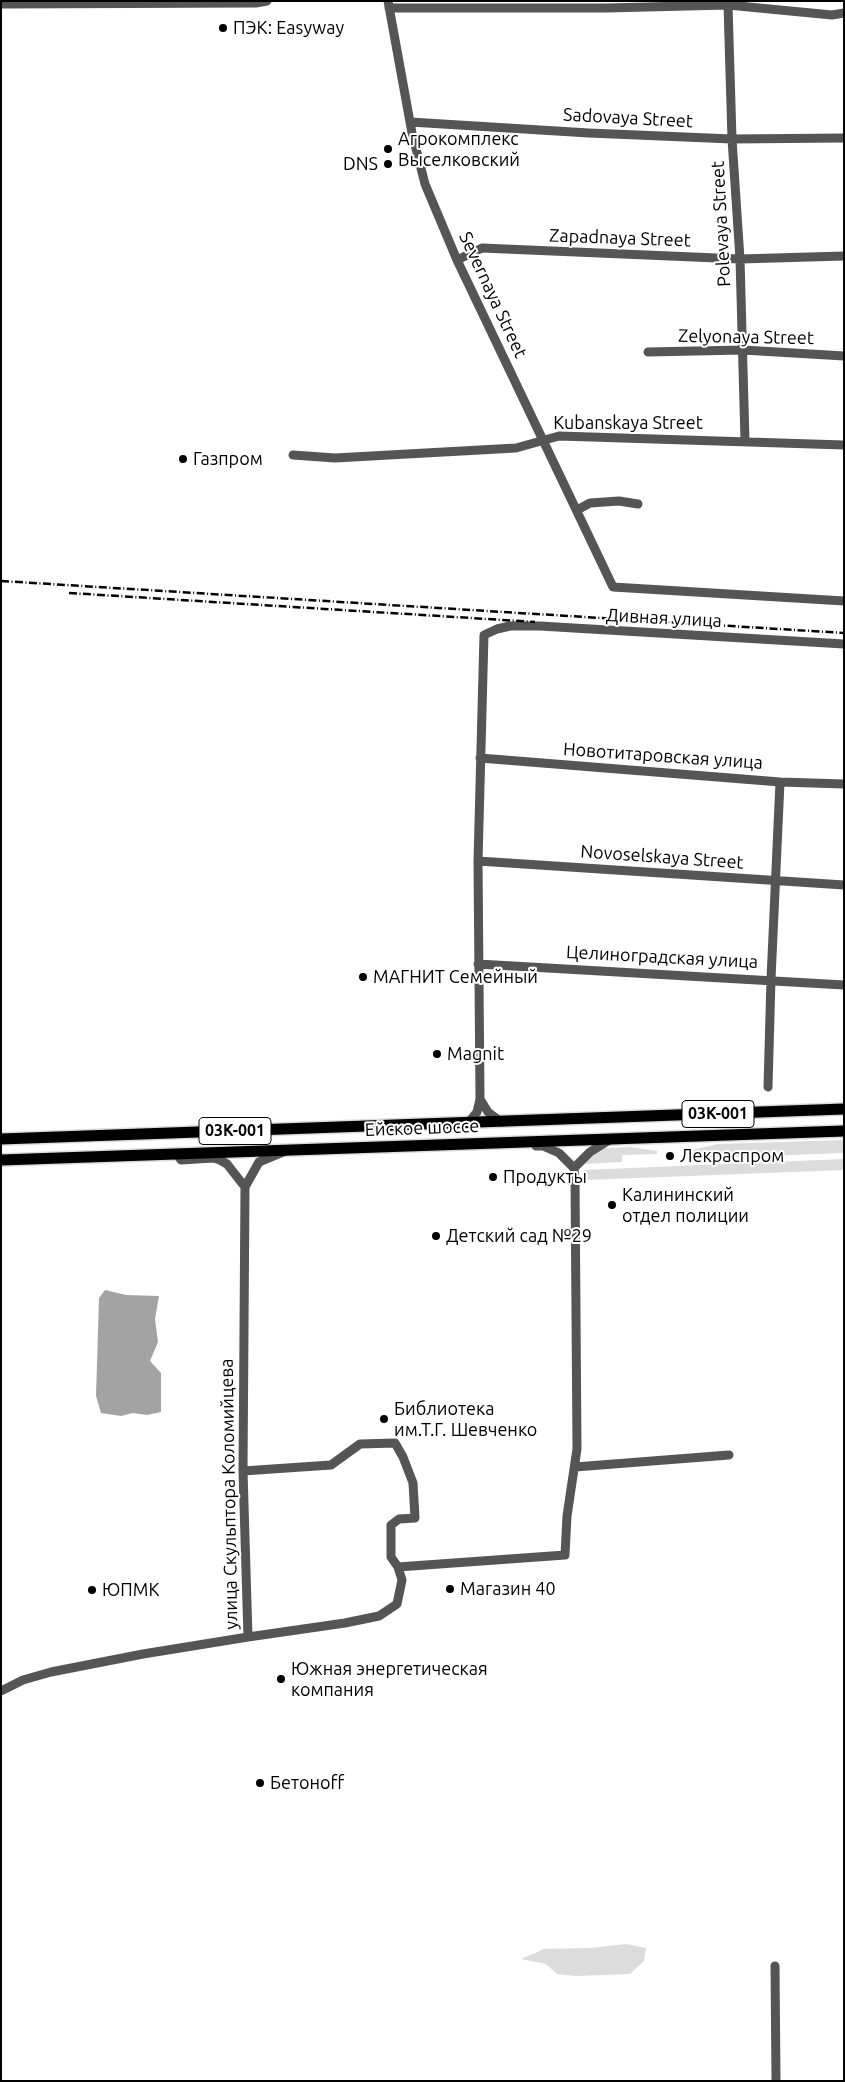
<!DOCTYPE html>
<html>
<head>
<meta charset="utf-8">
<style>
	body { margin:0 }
	#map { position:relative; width:845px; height:2082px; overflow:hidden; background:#fff; font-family:Ubuntu,sans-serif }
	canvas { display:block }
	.frame { position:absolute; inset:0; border:2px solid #000; pointer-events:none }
</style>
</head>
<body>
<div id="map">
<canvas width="845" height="2082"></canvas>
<div class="frame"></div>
</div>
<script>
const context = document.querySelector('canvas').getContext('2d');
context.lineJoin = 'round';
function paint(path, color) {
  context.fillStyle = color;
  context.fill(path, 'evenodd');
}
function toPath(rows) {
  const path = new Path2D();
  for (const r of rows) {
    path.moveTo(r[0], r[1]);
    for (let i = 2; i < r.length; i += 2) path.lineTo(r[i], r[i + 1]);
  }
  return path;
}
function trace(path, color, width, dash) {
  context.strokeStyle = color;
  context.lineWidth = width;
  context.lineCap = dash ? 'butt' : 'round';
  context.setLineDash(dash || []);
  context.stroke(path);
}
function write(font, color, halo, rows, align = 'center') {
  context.font = font + ' Ubuntu,sans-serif';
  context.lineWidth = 4;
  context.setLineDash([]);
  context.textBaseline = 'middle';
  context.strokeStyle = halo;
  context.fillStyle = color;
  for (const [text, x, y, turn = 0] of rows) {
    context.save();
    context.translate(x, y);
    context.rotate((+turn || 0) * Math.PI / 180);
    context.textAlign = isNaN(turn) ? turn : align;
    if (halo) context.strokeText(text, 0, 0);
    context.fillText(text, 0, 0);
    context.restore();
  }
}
paint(toPath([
	[844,1140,844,1153,682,1159,682,1155,687,1151,718,1144],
	[631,1147,657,1151,657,1154,622,1155,622,1162,584,1164,586,1160,603,1148],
	[844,1159,844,1170,585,1180,584,1170],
	[626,1944,646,1948,644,1961,630,1974,576,1976,557,1974,546,1964,521,1959,544,1949,590,1948]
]), '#dcdcdc');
paint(toPath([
	[105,1290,126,1295,159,1296,155,1319,158,1342,150,1361,161,1373,161,1412,147,1415,133,1413,121,1416,101,1413,96,1396,99,1298]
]), '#a3a3a3');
const major = toPath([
	[1,1139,844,1109],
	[1,1160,844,1131]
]);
trace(major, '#dbdbdb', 14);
trace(toPath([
	[388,1,412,133,425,184,457,260,613,587,844,601],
	[1,4,256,3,267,1],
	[728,5,732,139,740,259,745,441],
	[389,8,606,8,728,5,832,15,844,13],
	[410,122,589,133,732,139,844,138],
	[457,260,482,248,740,259,844,256],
	[648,352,743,350,844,356],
	[293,455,335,458,516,448,559,436,844,445],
	[577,510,590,503,619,501,638,504],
	[480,758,780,782,844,784],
	[478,861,844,885],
	[478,964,844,985],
	[768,1087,771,979,780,782],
	[480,1099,488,1112,501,1122],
	[468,1123,477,1112,480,1099,478,861,484,635,497,629,510,626,540,626,844,644],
	[574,1168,590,1152,611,1139],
	[245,1187,259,1162,283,1152],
	[575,1467,729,1455],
	[243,1471,331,1465,360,1444,395,1443,403,1457,413,1483,415,1518,399,1519,391,1525,391,1557,398,1567,565,1555,567,1516,577,1449,575,1179,574,1168,559,1153,543,1146,536,1146],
	[248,1637,345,1623,379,1616,397,1604,402,1580,398,1567],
	[1,1691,23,1680,51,1672,143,1654,248,1637,243,1471,245,1187,227,1164,220,1160,213,1158,181,1160,177,1154],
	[775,1966,776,2081]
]), '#555', 9);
trace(major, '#000', 11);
trace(toPath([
	[1,581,844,633],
	[69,593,535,622]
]), '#000', 2.5, [8, 2.5, 1, 2.5]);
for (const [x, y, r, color] of [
	[223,28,5,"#000"],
	[388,149,5,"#000"],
	[388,164,5,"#000"],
	[183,459,5,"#000"],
	[363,977,5,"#000"],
	[437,1054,5,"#000"],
	[670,1156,5,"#000"],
	[493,1177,5,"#000"],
	[612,1205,5,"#000"],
	[436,1236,5,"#000"],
	[384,1419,5,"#000"],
	[450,1589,5,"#000"],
	[92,1590,5,"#000"],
	[281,1679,5,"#000"],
	[260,1783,5,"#000"]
]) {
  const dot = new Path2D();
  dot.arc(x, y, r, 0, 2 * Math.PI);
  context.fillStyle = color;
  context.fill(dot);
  trace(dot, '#fff', 2);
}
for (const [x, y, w] of [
	[718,1114,72],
	[235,1131,72]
]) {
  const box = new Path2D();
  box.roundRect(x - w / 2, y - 13.5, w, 27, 4);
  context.fillStyle = '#fff';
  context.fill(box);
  trace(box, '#000', 1);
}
write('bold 16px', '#000', null, [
	["03К-001",718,1114],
	["03К-001",235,1131]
]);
write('18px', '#000', '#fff', [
	["ПЭК: Easyway",233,28],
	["Агрокомплекс",398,139],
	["Выселковский",398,160],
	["DNS",378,164,"right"],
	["Газпром",193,459],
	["МАГНИТ Семейный",373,977],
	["Magnit",447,1054],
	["Лекраспром",680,1156],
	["Продукты",503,1177],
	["Калининский",622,1195],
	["отдел полиции",622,1216],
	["Детский сад №29",446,1236],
	["Библиотека",394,1409],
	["им.Т.Г. Шевченко",394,1430],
	["Магазин 40",460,1589],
	["ЮПМК",102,1590],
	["Южная энергетическая",291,1669],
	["компания",291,1690],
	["Бетонoff",270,1783]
], 'left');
write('18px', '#000', '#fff', [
	["Sadovaya Street",628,118,3],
	["Polevaya Street",721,224,-93],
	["Zapadnaya Street",620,238,2],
	["Severnaya Street",493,295,65],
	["Zelyonaya Street",746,337,1],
	["Kubanskaya Street",628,423],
	["Дивная улица",664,618,3],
	["Новотитаровская улица",663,756,4],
	["Novoselskaya Street",662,857,4],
	["Целиноградская улица",662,957,3],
	["Ейское шоссе",422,1128,-2],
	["улица Скульптора Коломийцева",229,1494,-91]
]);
</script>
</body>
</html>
